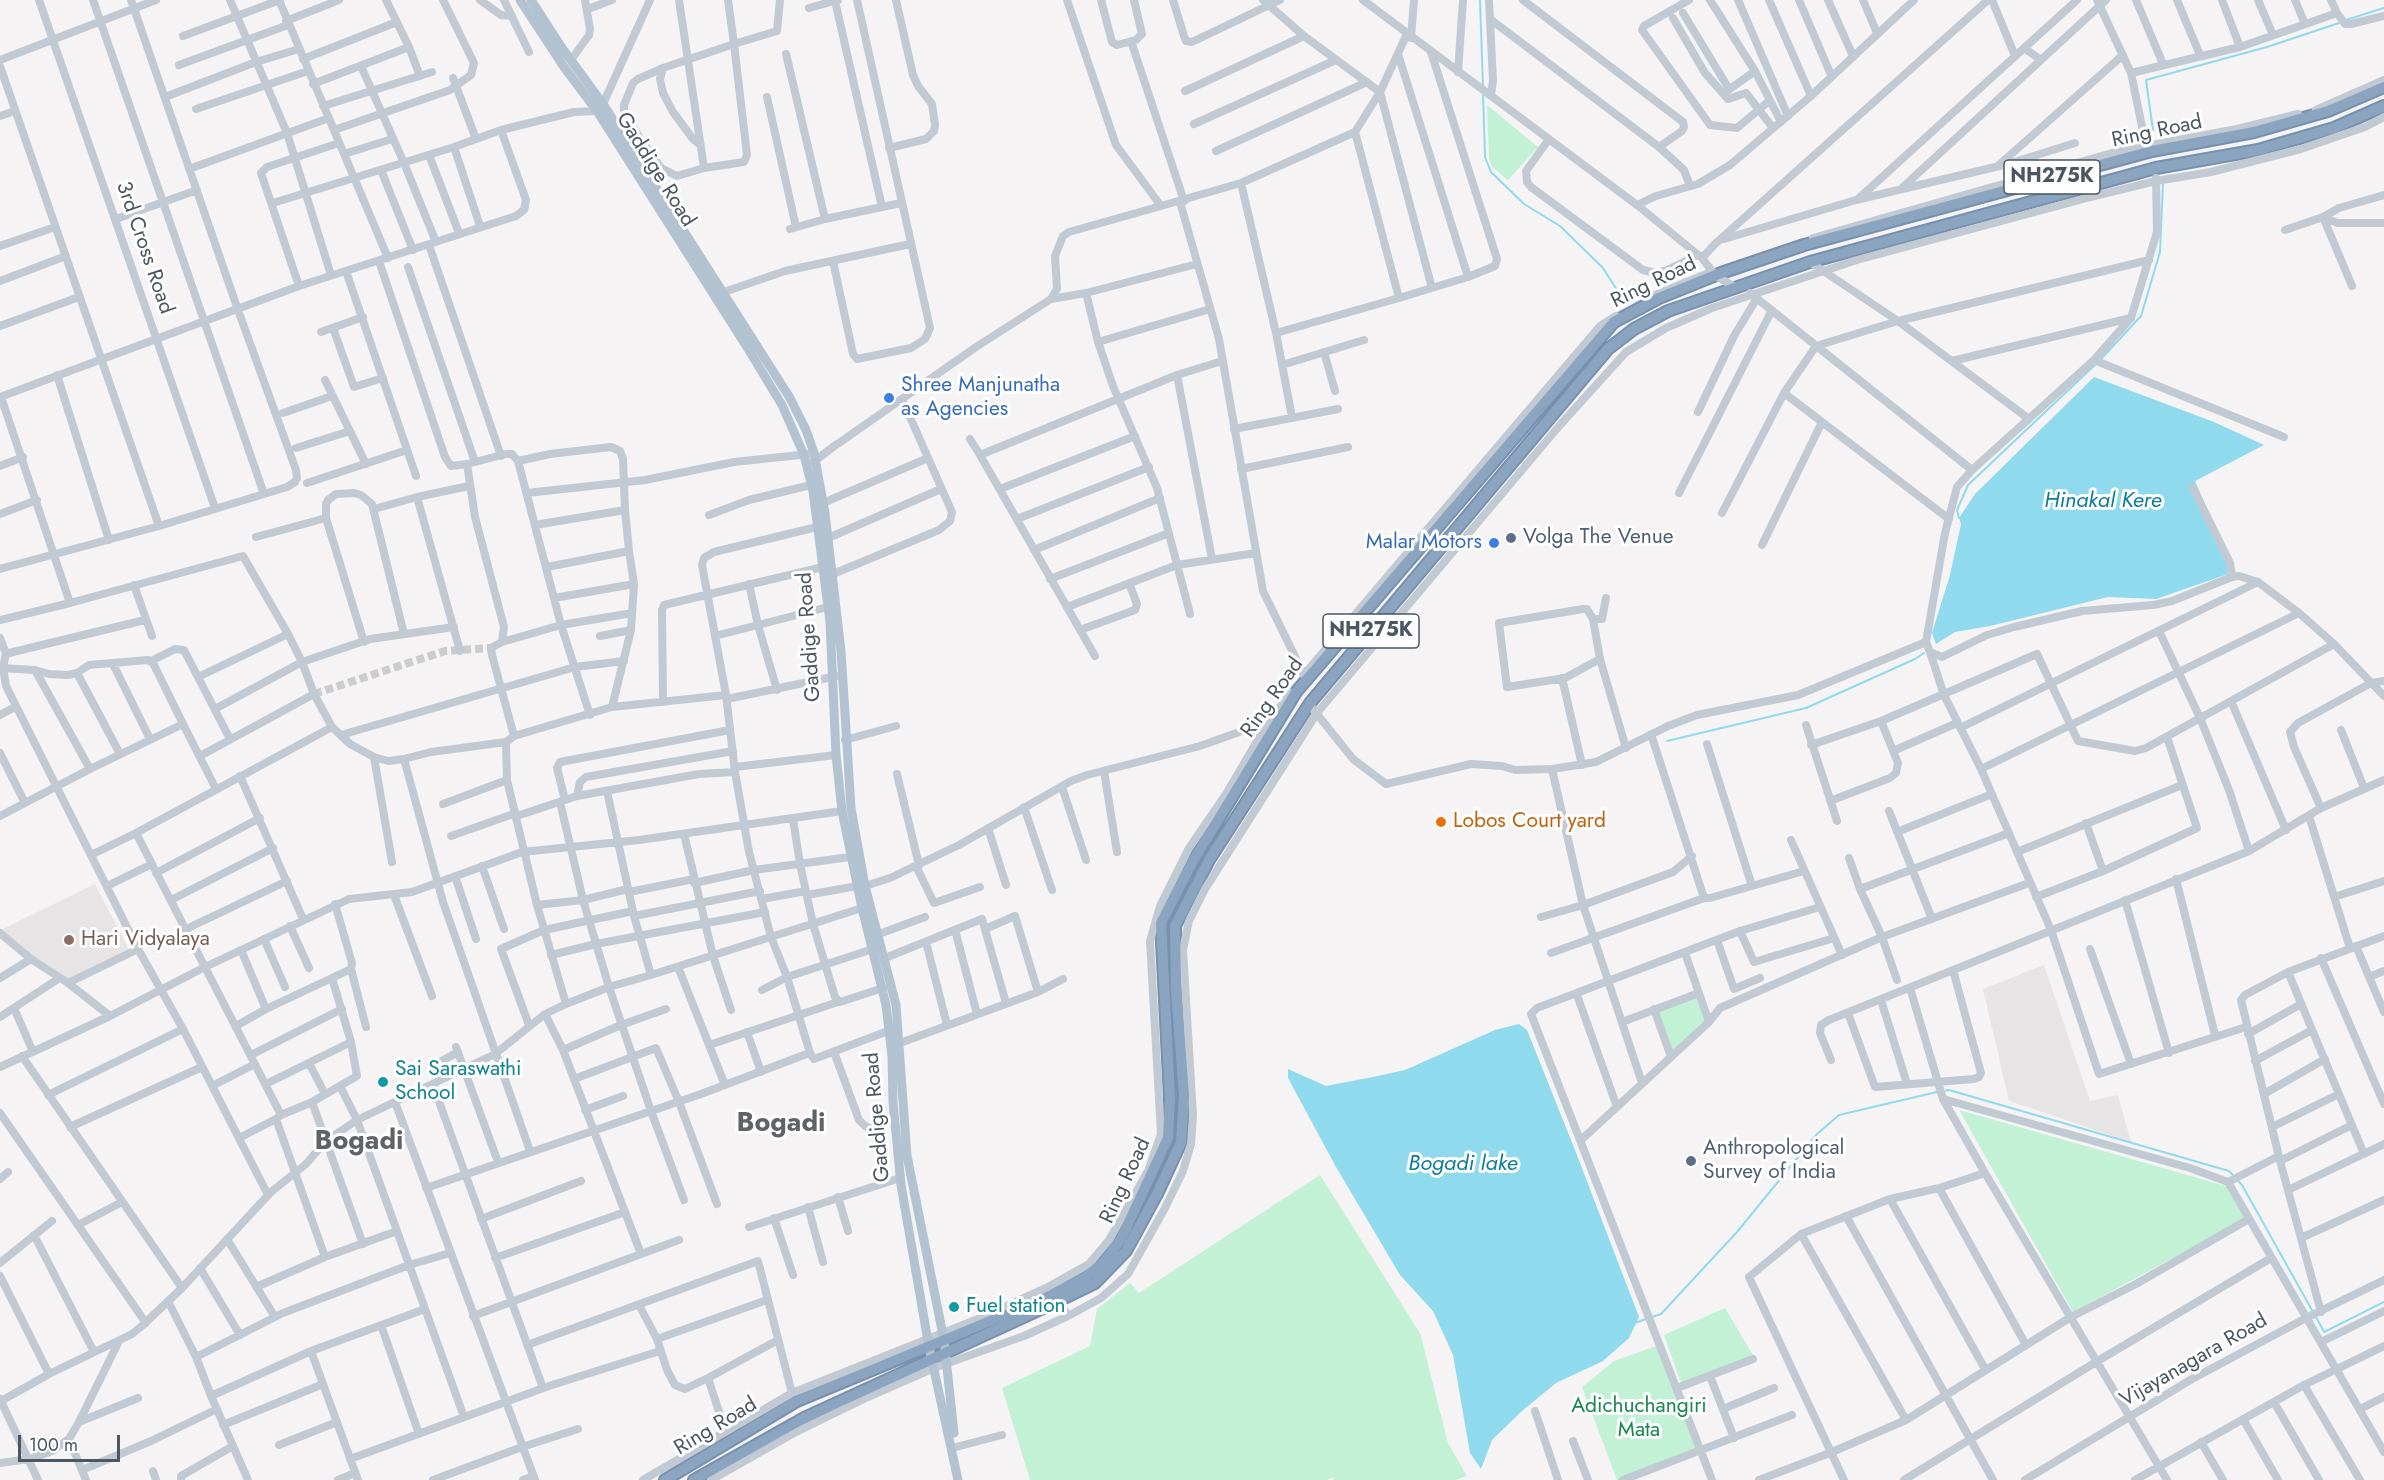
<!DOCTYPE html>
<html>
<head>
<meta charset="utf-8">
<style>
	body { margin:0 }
	#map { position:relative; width:2384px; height:1480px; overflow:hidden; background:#f5f3f3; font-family:Jost,sans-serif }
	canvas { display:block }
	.scale { position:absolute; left:18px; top:1435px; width:102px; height:27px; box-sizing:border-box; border:3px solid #4a5661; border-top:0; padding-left:8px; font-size:18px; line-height:21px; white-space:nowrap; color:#4a5661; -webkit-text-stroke:4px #fff; paint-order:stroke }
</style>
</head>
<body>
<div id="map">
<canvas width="2384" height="1480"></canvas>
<div class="scale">100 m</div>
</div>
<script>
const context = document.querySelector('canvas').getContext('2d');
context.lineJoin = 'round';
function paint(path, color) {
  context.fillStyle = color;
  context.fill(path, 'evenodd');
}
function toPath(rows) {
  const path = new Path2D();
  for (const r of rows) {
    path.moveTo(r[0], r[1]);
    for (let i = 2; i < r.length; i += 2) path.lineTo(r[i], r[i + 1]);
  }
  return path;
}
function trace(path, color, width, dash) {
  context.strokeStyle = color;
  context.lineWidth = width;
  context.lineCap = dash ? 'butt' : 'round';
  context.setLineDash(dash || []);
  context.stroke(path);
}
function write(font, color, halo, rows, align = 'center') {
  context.font = font + ' Jost,sans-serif';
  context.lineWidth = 6;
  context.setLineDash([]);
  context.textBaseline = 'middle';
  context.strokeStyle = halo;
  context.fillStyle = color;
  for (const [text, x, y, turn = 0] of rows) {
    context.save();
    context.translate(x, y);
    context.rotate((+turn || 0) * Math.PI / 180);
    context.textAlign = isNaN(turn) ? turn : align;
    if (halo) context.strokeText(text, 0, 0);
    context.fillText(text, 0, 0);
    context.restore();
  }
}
paint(toPath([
	[95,884,129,950,67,983,1,930],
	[2044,965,2090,1101,2118,1095,2131,1142,2009,1101,1983,989]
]), '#e6e4e5');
paint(toPath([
	[1487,105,1538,147,1508,180,1492,167,1489,159],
	[1696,996,1705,1023,1672,1054,1657,1011],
	[1959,1110,2226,1186,2245,1219,2073,1312],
	[1320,1175,1420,1333,1448,1443,1467,1476,1455,1480,1334,1480,1333,1477,1327,1480,1030,1480,1002,1388,1090,1346,1097,1309,1130,1283,1139,1293],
	[1725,1308,1753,1355,1681,1383,1664,1335],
	[1656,1346,1699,1446,1695,1448,1697,1452,1623,1480,1617,1480,1582,1387,1614,1361]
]), '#c3f1d5');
paint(toPath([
	[2094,377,2214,422,2264,445,2195,481,2234,572,2156,599,2108,597,1990,626,1955,632,1936,644,1932,633,1950,575,1961,524,1959,518,1975,494],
	[1519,1024,1527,1030,1575,1150,1639,1317,1629,1338,1603,1361,1556,1383,1522,1411,1492,1440,1481,1469,1470,1453,1453,1355,1433,1311,1400,1275,1336,1167,1288,1078,1288,1069,1326,1086,1373,1077,1405,1070,1495,1030]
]), '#90daee');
trace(toPath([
	[1480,0,1483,87],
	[2346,20,2384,8],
	[1483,93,1485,157,1491,172,1524,204,1560,226,1603,268,1622,298],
	[2153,130,2146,80,2267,47,2339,23],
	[2101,359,2141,316,2160,252,2163,183],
	[1959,518,1957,510,1968,485,2097,363],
	[1667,741,1806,708,1915,659,1924,653],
	[1943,1091,1949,1090,2229,1171,2242,1185,2313,1312],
	[1652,1317,1661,1314,1737,1232,1817,1134,1839,1115,1937,1092],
	[2316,1317,2324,1332,2384,1302],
	[1635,1323,1646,1319]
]), '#90daee', 2);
trace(toPath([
	[314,694,445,651,491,648]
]), '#caccce', 8, [8, 4]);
const highway = toPath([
	[665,1480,797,1401,1048,1297,1087,1276,1105,1261,1121,1239,1168,1138,1170,1098,1161,923,1193,861,1296,692,1614,322,1659,298,1721,273,1804,245,2152,151,2254,132,2328,111,2384,87],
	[694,1480,804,1418,1052,1304,1095,1283,1126,1251,1157,1194,1181,1142,1184,1096,1176,990,1175,926,1209,860,1310,703,1608,349,1634,329,1668,311,1810,262,2156,168,2258,150,2334,128,2384,106]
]);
trace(highway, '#7690ad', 14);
trace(toPath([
	[39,0,215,508],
	[93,0,264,494],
	[230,0,287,133,331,275],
	[279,0,388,258],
	[386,0,409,47,420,76],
	[480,0,501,15,512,16],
	[504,0,529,52],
	[679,0,704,168],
	[1101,0,1112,42,1117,45,1136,40,1142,34,1134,0],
	[1173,0,1184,36,1186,41,1192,42,1280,0],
	[1263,0,1304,36,1380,92,1432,288],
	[1363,0,1637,205,1702,258,1715,275,1736,288],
	[1489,0,1493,81,1491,95],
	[1523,0,1683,122,1684,127,1682,131,1659,147],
	[1689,0,1644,26,1642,30,1710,125,1737,128,1769,101],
	[1710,0,1755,71,1781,122],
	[1738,0,1788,116],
	[1769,0,1811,96],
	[1799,0,1831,75],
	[1828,0,1853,56],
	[1863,0,1877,33],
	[1992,0,2015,56],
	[2097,0,2131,73,2146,146],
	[2136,0,2163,64],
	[2177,0,2200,55],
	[2222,0,2240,47],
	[2258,0,2273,35],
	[2295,0,2305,24],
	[2331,0,2337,13,2345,24,2351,24,2384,16],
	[835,1,882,207],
	[809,8,838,0],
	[588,9,612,0],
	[1683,13,1729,89],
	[1673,18,1705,73,1728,99,1746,93,1773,128],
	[1490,19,1659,147,1684,170,1690,186],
	[286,21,339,0],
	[183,36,280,0],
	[1411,38,1414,0],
	[1131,41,1184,201],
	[2024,48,2041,60],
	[786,54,825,219],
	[1398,54,1468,277],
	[303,59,397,22],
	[0,60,156,0],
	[571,60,589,35,590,29,585,0],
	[179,65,288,25],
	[0,66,159,526],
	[361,66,404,163,436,242],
	[663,68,660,79,663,93,673,112,693,139,699,144],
	[1458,72,1463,0],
	[2131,73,2240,47,2337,13],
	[453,78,476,139],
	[313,84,409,47],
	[1185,91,1304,36],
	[1727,91,1755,71],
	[165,97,256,62,299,49],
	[767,97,796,227],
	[323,106,432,72],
	[196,109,308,71],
	[2316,110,2384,80],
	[0,116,15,111],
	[1194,124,1336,60],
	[334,130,450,90,471,75,474,63,443,0],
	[1355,132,1399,298],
	[638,135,661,168,677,176,704,168,744,162,747,155,734,44,777,31,780,0],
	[1549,139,1526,171,1527,182,1531,187,1643,270,1656,273,1667,270,1698,255],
	[454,147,480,226],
	[889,148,926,139,934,131,935,125,932,104,918,86,913,75,896,0],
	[1216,151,1367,82],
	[344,154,392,139],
	[635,154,638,135,624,112,624,105,633,83,638,79,663,68,734,44,728,0],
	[429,155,459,233],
	[1999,165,2123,55],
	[189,169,329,118],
	[381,170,413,250],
	[1241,183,1276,333,1399,298,1468,277,1495,266,1497,259,1431,52],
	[1902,188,2106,0],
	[1858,199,2077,0],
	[1180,202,1219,339,1263,591,1304,675],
	[273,203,454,147,501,130,574,112,597,111,603,104,650,0],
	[1637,205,1656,196,1698,184,1730,165,1811,96,1914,0],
	[1161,206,1241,183,1355,132,1380,92,1407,34],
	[2323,217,2352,286],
	[2324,218,2338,223,2384,223],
	[116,219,197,190],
	[790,229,825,219,901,203],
	[2285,230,2323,217,2339,208,2384,195],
	[1813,238,2119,151,2237,129,2298,114],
	[1724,239,1856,200,2008,164,2075,143],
	[429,245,501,456],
	[0,246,55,227],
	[1702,258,1715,244,1988,0],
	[379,261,445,457,451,466,467,464,475,517,504,627,502,642,491,648,492,655,514,736],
	[833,261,853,354,857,359,911,348,925,339,930,328,857,0],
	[1810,262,1898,321,2029,419],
	[408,267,475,462],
	[346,271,416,476],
	[0,281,66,256],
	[299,286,261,173,267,167,339,143],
	[724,292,785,271,910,244],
	[1086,293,1098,342,1113,386,1157,488,1190,614],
	[1750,293,1972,470,2094,360,2131,318,2157,232,2156,178],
	[1655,295,1711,272],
	[1051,299,1086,293,1197,264],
	[0,326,79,297],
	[333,328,354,387,383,378],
	[321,332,363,317],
	[1276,333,1292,417],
	[1098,342,1210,309],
	[1324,352,1335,391],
	[2094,360,2284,437],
	[1952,361,2131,318],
	[1282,365,1364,340],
	[57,375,109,540],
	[1177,375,1212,559],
	[325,380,366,464],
	[1784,393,1949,519],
	[0,397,299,286,516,216,524,210,526,200,501,130],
	[1,397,70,603],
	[1698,412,1734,336,1757,298],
	[283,413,332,396],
	[1234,429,1338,409],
	[970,439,980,455,1177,375,1222,361],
	[839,443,976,347,1051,299,1057,289,1055,256,1063,236,1069,232,1161,206,1116,145,1067,0],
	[296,448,350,431],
	[980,455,1095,656],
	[518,461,550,454,611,447,620,451,623,459,625,510,535,525],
	[812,463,837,444],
	[467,464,506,454,512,454,518,461,561,625,590,715],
	[0,466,23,457],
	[1241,469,1348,447],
	[307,483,407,450],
	[2193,488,2230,563,2232,577],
	[1000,489,1135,436],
	[527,493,645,480,734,462,809,454],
	[1679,493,1772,310],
	[417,497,460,651],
	[823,503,928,458],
	[374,509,417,497,469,486],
	[625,510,629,551],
	[1722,513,1784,393,1816,346,1898,321,2149,260],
	[0,514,37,500],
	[709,515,749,500,811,485],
	[1017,519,1149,467],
	[256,537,326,518],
	[828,538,941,489],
	[1762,545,1822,422],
	[1034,550,1160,498],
	[547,567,629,551,634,584,631,630,612,707],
	[0,569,159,526,287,487,295,482,297,478,296,470,238,310,131,0],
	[833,574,939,530,950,521,952,512,902,399],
	[1050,579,1169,533],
	[749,584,758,625,777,690],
	[134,585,152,636],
	[554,598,634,584],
	[1606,598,1602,619,1593,619,1600,659,1626,748],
	[1067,607,1177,565,1256,553],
	[1593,619,1587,609,1583,609,1499,623,1507,687,1565,678,1600,659],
	[0,620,70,603,243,556,288,634,302,662,314,694,332,727,350,744,374,757,388,761,404,759,431,752,506,742,514,736,612,707,726,695],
	[1080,630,1135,610,1137,604,1129,583],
	[2159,631,2200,718,2229,790,2249,851],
	[600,636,631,630],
	[715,636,828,607],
	[0,638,5,651,9,653,145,620],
	[364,642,326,518,326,504,328,500,336,494,354,493,361,495,372,504,404,634],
	[502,642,561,625,632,613],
	[1926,642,1945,533,1957,487,1972,470],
	[1930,652,1944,695,1981,769,2051,930,2099,1074,2246,1027],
	[6,653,3,668,6,686,138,949,183,1029,268,1195],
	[151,661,175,649,184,650,230,739],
	[113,664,150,739],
	[0,668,35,670,49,674,68,675,77,673,89,665,148,660,153,663,183,724],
	[35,670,90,769],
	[1307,671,1566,366,1600,326,1616,316],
	[77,673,120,754],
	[198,677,288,634],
	[1562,678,1582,765],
	[727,699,837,676],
	[2231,701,2286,830],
	[663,702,662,610,664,605,823,567],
	[1309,704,1353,759,1386,784,1471,764,1502,766,1515,770,1552,769,1596,762,1668,726,1697,715,1798,695,1926,642,1930,652,1942,657,1987,635,2014,627,2082,611,2153,605,2172,601,2232,577,2239,576,2258,582,2299,613,2334,644,2384,696],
	[215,709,302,662,370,639,454,627],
	[0,715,15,707],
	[1806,725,1837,821],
	[1960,728,2258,582],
	[2341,730,2364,788],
	[341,735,575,667,624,661],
	[845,740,896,726],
	[506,742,507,780,537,905,566,1004],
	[1707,744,1752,886],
	[1811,745,1881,721,2037,654,2078,741,2135,751,2146,748,2334,644],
	[1893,751,1957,723],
	[0,753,25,803],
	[200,756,314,694],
	[374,757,392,862],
	[404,759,443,902,530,1151],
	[735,767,836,755],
	[1552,769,1583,905,1642,1083],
	[1981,769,2299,613],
	[1104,771,1117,852],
	[897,774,919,865],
	[240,776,303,919],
	[1062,787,1086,860],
	[607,791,634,916,651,975],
	[577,796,580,782,586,777,733,751],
	[565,800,557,768,560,762,730,730],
	[1830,801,1890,778,1896,773,1898,763,1881,721],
	[560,802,583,900,609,987,651,1111,684,1200],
	[443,804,507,780],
	[1024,807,1052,890],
	[2321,808,2294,747,2290,732,2298,723,2371,683,2384,681],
	[1889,811,1932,919],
	[0,816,90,769,183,724,216,789],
	[517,816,577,796,699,774,735,772],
	[2309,816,2350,948],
	[793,819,800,864,813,924,835,997,840,1002,883,988],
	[2086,823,2103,871],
	[988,828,1006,885],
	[1897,832,1992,794],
	[684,834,713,956,731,1010],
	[451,836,516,813],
	[1791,840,1842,955],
	[2017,852,2182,785],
	[91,855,136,833],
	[1849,858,1860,889,1882,937,1897,980],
	[482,866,504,929],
	[916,866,934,903,980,887],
	[156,873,260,818],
	[455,876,476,939],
	[2176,879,2215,1035],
	[694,883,754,870,850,857],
	[107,886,152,864],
	[862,887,890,878,959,845,1071,781,1087,775,1200,746,1270,721],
	[1860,889,2009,833],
	[629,892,694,879],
	[394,895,432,996],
	[807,895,857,886],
	[2036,897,2103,871,2197,828,2167,737],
	[2334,897,2384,881],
	[1704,898,1710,898,1804,871],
	[762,899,806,891],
	[171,900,273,848],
	[2125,900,2169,1053],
	[537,905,583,900,628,889],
	[634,916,760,891],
	[1541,917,1583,905,1673,872,1692,856],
	[290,926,309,968],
	[186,929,287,881],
	[985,929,1015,916,1038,992],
	[955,930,977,1014],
	[1740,931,1754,962,1834,938],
	[0,933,31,959,68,983,110,1016],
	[879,934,925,917],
	[264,939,285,987],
	[1717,940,1734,989,1760,978],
	[926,942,947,1025],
	[2356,946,2384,1012],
	[2090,949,2131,1064],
	[241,950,266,1009],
	[1551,953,1704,898,1651,734],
	[551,955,596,944,765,912],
	[885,958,982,919,1006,1003],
	[2321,958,2384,1104],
	[678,967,725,1085],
	[351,969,366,1027],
	[2288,972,2364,1154],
	[2369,977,2384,971],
	[0,978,31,959],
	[68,983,138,949],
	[1910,988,1943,1099,1985,1173],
	[762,990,787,977,873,949],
	[1577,995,1617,1107],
	[1881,1000,1907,1084],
	[14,1008,33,1052],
	[1654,1009,1671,1057],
	[1848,1013,1875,1087,1974,1079,1979,1077,1981,1073,1953,970],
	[545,1014,563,1050,641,1254],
	[0,1017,58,979],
	[1622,1022,1699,993],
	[1709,1022,1720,1008,1882,937,2029,883],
	[529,1025,501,949,544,930,633,911],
	[236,1026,266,1009,351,969,352,963,335,904],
	[747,1032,761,1072],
	[2248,1034,2301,1004],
	[900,1043,1038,992,1063,979],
	[709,1045,838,1002],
	[456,1047,498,1162],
	[563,1050,621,1025,666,1009],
	[834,1052,859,1120,865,1126,874,1130],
	[810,1053,787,977,771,937,749,852,735,772,726,695,702,565,704,558,714,552,817,527],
	[251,1055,342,1009],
	[22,1056,182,1288],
	[1831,1060,1820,1033,1821,1025,1829,1020,2249,851,2321,808,2384,780],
	[2255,1061,2312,1030],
	[309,1063,325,1094],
	[438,1063,458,1052],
	[0,1067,110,1016,205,967,349,899,412,892,522,852,639,840,842,811],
	[574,1079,656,1048,679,1102,717,1204],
	[266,1084,351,1042],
	[433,1085,543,1388],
	[212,1086,255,1064],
	[340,1086,357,1120,464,1417],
	[2264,1094,2325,1059],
	[48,1095,183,1029],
	[1943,1099,2190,1168,2228,1182,2384,1452],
	[312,1102,363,1244],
	[395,1102,535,1480],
	[585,1110,623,1096],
	[0,1113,146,1323],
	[281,1115,136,833,332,727],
	[276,1119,325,1257,397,1231],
	[70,1127,202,1067],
	[2272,1127,2339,1094],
	[239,1138,276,1119,281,1115,312,1102,357,1076,351,1042,332,978],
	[1581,1140,1709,1022,1685,953],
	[2280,1161,2352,1125],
	[0,1179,8,1172],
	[2228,1182,2279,1156],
	[426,1188,701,1094,804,1055,810,1053,814,1059,888,1031],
	[1939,1188,2026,1345],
	[2288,1190,2384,1144],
	[838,1197,848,1231],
	[1890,1199,1985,1369],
	[808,1207,823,1262],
	[1846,1216,1993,1480],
	[774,1218,793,1275],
	[481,1219,581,1181],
	[78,1225,122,1202],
	[749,1227,900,1178],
	[1801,1234,1906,1420],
	[34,1235,94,1352],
	[2301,1238,2384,1200],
	[227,1239,275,1317],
	[495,1258,625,1212],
	[0,1263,52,1221],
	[200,1268,240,1335],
	[0,1276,49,1374],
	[256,1287,325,1257],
	[168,1301,196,1357,283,1313,409,1265,450,1253],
	[1059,1301,1068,1316],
	[639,1305,657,1339,667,1370,675,1385,685,1389,708,1378,725,1430],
	[2321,1312,2280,1161,2241,1000,2245,995,2288,972,2384,936],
	[473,1316,679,1240],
	[381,1325,419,1434],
	[657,1339,767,1300],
	[2321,1342,2384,1311],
	[527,1345,758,1261,792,1393],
	[311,1351,358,1480],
	[196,1357,211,1396,248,1480],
	[1710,1376,1734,1438],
	[708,1378,778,1340],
	[2304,1385,2360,1480],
	[1677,1388,1753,1359],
	[211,1396,311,1351,425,1309],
	[0,1399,38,1480],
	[1,1401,49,1374,132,1334,143,1325,182,1288,271,1192,306,1164,326,1141,357,1120,495,1054,545,1014,566,1004,609,987,651,975,862,908],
	[2274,1402,2319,1480],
	[1723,1409,1774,1388],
	[2360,1409,2384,1397],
	[1535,1411,1558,1480],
	[2243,1419,2278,1480],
	[79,1422,138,1398],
	[223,1425,323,1384],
	[69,1439,86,1480],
	[1573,1441,1588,1480],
	[2201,1442,2223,1480],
	[279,1445,337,1422],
	[956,1447,1002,1435],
	[350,1459,549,1386,660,1351],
	[0,1463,30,1459,52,1451,69,1439,79,1422,119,1341],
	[82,1470,151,1441,217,1409],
	[153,1471,156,1480],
	[181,1480,181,1476,233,1446],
	[338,1480,355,1473],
	[433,1480,522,1447,578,1429],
	[523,1480,534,1476],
	[643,1480,792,1393,983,1317,1048,1287,1089,1264,1109,1240,1148,1171,1161,1134,1150,941,1160,906,1189,848,1226,794,1269,721,1291,693],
	[711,1480,794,1433,868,1397,934,1368,1024,1336,1068,1316,1101,1298,1128,1274,1165,1208,1183,1171,1191,1144,1193,1115,1183,950,1189,921,1205,889,1317,713,1560,425,1626,352,1666,328,1712,308,1857,260,2087,198,2156,181,2211,172,2301,149,2365,127,2384,117],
	[1623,1480,1792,1415],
	[1712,1480,1531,1014,1537,1008,1740,931,1820,907],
	[1759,1480,1832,1452,1906,1420,2071,1317,2136,1284,2249,1219],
	[1844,1480,1749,1277,1801,1234,1890,1199,1939,1188,1985,1173,2167,1480],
	[1904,1480,2096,1362,2271,1258],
	[2025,1480,2192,1379,2306,1318,2384,1280],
	[2135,1480,2304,1385,2384,1346]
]), '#c1cad2', 8);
trace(toPath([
	[520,0,564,67,597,111,747,347,782,405,804,455,813,491,830,622,836,755,842,811,862,908,886,1005,892,1056,893,1102,901,1185,929,1347,958,1480],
	[531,0,562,48,603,104,790,398,806,430,814,453,825,513,841,651,851,808,865,886,896,1005,907,1156,944,1340,954,1433]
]), '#b3c2d1', 9);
trace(highway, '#8ba5c1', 10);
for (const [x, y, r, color] of [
	[889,398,6,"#3f7fe0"],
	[1511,538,6,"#5c6f8a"],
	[1494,543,6,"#3f7fe0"],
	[1441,822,6,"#e8710a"],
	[69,940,6,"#8d6e63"],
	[383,1082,6,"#0f9aa8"],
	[1691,1161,6,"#5c6f8a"],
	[954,1307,6,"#0f9aa8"]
]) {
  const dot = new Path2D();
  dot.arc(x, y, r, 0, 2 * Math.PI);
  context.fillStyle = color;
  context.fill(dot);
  trace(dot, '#fff', 2);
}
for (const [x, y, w] of [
	[2052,177,96],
	[1371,631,96]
]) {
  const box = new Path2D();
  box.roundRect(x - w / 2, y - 17, w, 34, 4.5);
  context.fillStyle = '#fff';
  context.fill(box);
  trace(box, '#4a5661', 1.5);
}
write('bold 20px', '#4a5661', null, [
	["NH275K",2052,177],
	["NH275K",1371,631]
]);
write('21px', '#4a5661', '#fff', [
	["Ring Road",2157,132,-12],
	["Gaddige Road",655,170,58],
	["3rd Cross Road",144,248,71],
	["Ring Road",1654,283,-26],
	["Gaddige Road",810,637,-94],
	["Ring Road",1273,698,-55],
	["Gaddige Road",878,1117,-95],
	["Ring Road",1126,1181,-65],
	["Vijayanagara Road",2194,1361,-30],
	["Ring Road",716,1427,-31]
]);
write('21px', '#366cbe', '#fff', [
	["Shree Manjunatha",901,386],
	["as Agencies",901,410],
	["Malar Motors",1482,543,"right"]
], 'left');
write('21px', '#4e5e75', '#fff', [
	["Volga The Venue",1523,538],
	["Anthropological",1703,1149],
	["Survey of India",1703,1173]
], 'left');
write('21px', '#c56008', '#fff', [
	["Lobos Court yard",1453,822]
], 'left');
write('21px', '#785e54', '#fff', [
	["Hari Vidyalaya",81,940]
], 'left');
write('21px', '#0d838f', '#fff', [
	["Sai Saraswathi",395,1070],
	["School",395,1094],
	["Fuel station",966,1307]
], 'left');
write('21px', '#17864f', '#fff', [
	["Adichuchangiri",1639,1407],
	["Mata",1639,1431]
]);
write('italic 22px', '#0c7c9b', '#fff', [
	["Hinakal Kere",2103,502],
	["Bogadi lake",1463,1165]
]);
write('bold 27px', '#5f6368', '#fff', [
	["Bogadi",781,1124],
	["Bogadi",359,1142]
]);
</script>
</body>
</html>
